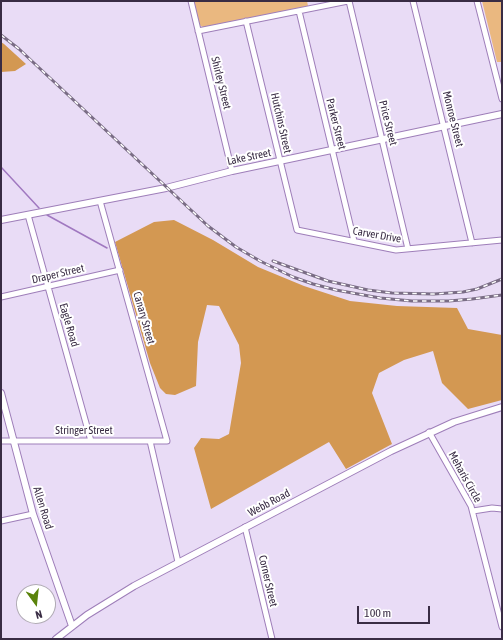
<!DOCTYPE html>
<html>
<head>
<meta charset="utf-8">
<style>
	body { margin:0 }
	#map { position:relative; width:503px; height:640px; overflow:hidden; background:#e9dcf6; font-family:"Asap Condensed",sans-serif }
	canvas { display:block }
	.frame { position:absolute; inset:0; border:2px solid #392c44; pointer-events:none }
	.north { position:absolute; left:16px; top:584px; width:40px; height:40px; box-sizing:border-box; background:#fff; border:1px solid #b0abb4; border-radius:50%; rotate:165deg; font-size:11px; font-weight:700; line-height:16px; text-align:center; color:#392c44 }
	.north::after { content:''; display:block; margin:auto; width:14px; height:18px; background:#5a830b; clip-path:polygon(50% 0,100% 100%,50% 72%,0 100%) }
	.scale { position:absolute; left:357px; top:606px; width:73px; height:18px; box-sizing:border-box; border:2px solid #392c44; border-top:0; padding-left:5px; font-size:12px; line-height:14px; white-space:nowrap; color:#392c44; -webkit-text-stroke:3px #fff; paint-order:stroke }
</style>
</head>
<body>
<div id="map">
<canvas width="503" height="640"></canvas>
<div class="frame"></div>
<div class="north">N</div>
<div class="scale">100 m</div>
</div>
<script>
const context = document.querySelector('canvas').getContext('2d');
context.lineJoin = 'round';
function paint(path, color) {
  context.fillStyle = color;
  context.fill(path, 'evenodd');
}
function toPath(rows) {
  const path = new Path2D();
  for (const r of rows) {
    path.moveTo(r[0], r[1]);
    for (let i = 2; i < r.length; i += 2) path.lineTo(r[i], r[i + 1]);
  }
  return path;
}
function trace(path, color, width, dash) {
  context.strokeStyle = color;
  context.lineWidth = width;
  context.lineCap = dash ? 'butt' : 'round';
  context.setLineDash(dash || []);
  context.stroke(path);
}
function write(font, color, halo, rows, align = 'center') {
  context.font = font + ' "Asap Condensed",sans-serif';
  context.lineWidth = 4;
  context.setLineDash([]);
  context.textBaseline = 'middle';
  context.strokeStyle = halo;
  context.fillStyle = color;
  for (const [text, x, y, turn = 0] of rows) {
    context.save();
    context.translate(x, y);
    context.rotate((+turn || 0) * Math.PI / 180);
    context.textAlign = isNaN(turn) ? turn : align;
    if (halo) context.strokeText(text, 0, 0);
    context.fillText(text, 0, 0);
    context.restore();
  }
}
paint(toPath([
	[194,1,307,1,308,6,203,27,199,25],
	[482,1,502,1,502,62,497,62]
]), '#eab880');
paint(toPath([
	[1,42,4,44,26,64,15,71,1,72],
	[174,220,213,240,258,267,304,286,350,301,397,306,457,308,468,329,502,335,502,400,468,409,442,383,433,351,404,360,379,373,372,393,392,444,346,469,329,442,211,509,194,448,201,438,219,439,229,434,241,363,239,345,219,306,207,305,198,342,196,386,175,395,166,394,160,388,150,363,115,242,154,222]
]), '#d39852');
trace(toPath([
	[1,167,39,208],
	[47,215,107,248]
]), '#a078c0', 1.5);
const minor = toPath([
	[191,1,232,171],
	[349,1,408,249],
	[413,1,472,243],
	[477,1,502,99],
	[299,11,354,241],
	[246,21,297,230,396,250,502,240],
	[198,31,348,1],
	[28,215,91,441],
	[1,297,120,270],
	[429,432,471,506,502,627],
	[1,441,167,441,100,201],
	[150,441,178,562],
	[473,511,492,508,502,509],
	[1,521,33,514],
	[245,527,272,639]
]);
const tertiary = toPath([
	[1,220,166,188,232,171,502,114],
	[1,393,33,514,72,626],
	[56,639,87,615,134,586,391,451,454,422,502,407]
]);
trace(minor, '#9e7eb9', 7);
trace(tertiary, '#9e7eb9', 8);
trace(minor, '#fff', 5);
trace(tertiary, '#fff', 6);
const rail = toPath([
	[1,35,19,49,208,226,236,247,260,261,293,277,313,284,336,290,380,298,412,301,449,301,472,299,502,295],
	[273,261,328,281,368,290,392,293,434,294,463,292,477,289,502,279]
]);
trace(rail, '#7a6d85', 3);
trace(rail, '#fff', 1.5, [4.5]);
write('11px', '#392c44', '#fff', [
	["Shirley Street",221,83,76],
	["Monroe Street",453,119,76],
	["Hutchins Street",281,123,77],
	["Price Street",388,123,76],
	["Parker Street",336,124,76],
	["Lake Street",249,157,-12],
	["Carver Drive",377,235,10],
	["Draper Street",58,274,-13],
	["Canary Street",144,318,74],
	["Eagle Road",69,325,74],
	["Stringer Street",84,431],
	["Meharis Circle",465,477,61],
	["Webb Road",269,503,-28],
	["Allen Road",43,508,73],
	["Corner Street",268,581,77]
]);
</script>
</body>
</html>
